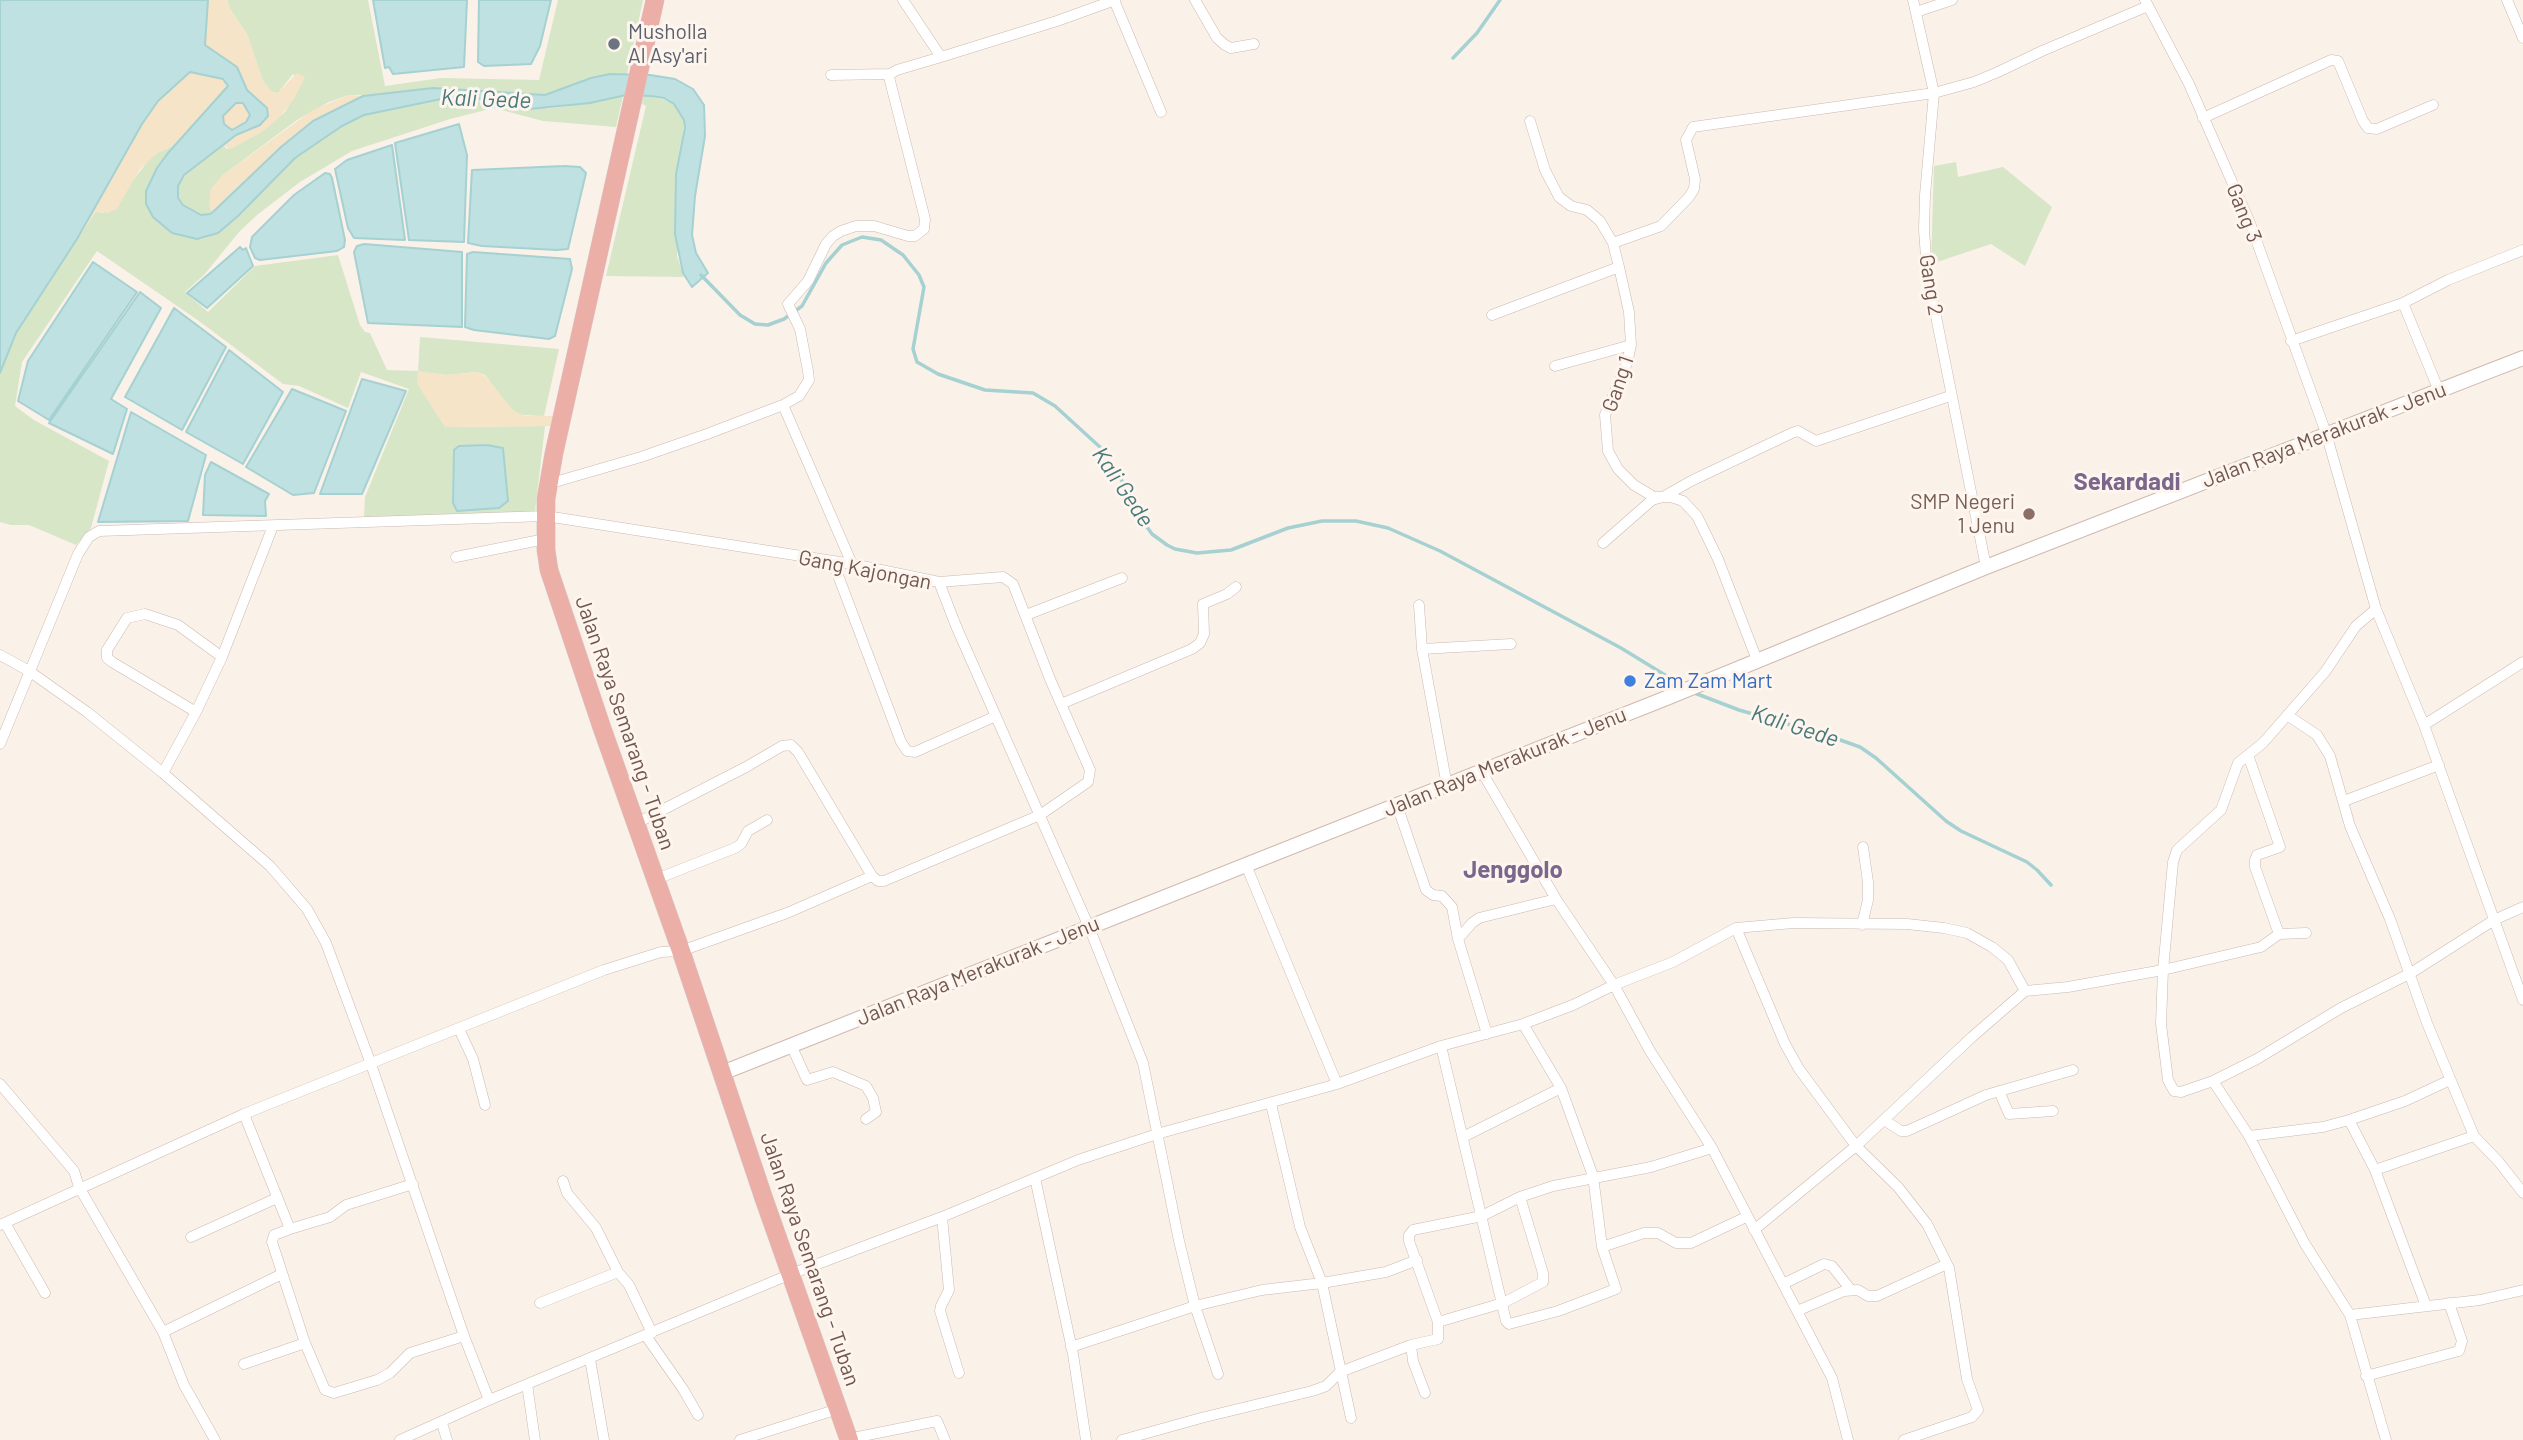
<!DOCTYPE html>
<html>
<head>
<meta charset="utf-8">
<style>
	body { margin:0 }
	canvas { display:block; background:#faf1e8 }
</style>
</head>
<body>
<canvas width="2523" height="1440"></canvas>
<script>
const context = document.querySelector('canvas').getContext('2d');
context.lineJoin = 'round';
function paint(path, color) {
  context.fillStyle = color;
  context.fill(path, 'evenodd');
}
function toPath(rows) {
  const path = new Path2D();
  for (const r of rows) {
    path.moveTo(r[0], r[1]);
    for (let i = 2; i < r.length; i += 2) path.lineTo(r[i], r[i + 1]);
  }
  return path;
}
function trace(path, color, width, dash) {
  context.strokeStyle = color;
  context.lineWidth = width;
  context.lineCap = dash ? 'butt' : 'round';
  context.setLineDash(dash || []);
  context.stroke(path);
}
function write(font, color, halo, rows, align = 'center') {
  context.font = font + ' Barlow,sans-serif';
  context.lineWidth = 6;
  context.setLineDash([]);
  context.textBaseline = 'middle';
  context.strokeStyle = halo;
  context.fillStyle = color;
  for (const [text, x, y, turn = 0] of rows) {
    context.save();
    context.translate(x, y);
    context.rotate((+turn || 0) * Math.PI / 180);
    context.textAlign = isNaN(turn) ? turn : align;
    if (halo) context.strokeText(text, 0, 0);
    context.fillText(text, 0, 0);
    context.restore();
  }
}
paint(toPath([
	[227,0,368,0,385,86,441,78,539,80,558,0,643,0,627,74,610,74,546,109,590,103,623,96,616,127,543,121,494,108,450,119,352,151,300,182,257,215,239,232,204,275,185,292,208,312,255,266,338,255,360,325,365,332,370,333,387,370,418,371,420,337,559,349,544,416,519,415,509,407,485,375,476,372,447,375,418,372,445,427,545,426,535,512,364,518,365,497,409,389,361,372,348,408,299,386,283,384,199,321,97,251,22,362,15,406,34,420,109,461,91,528,76,545,29,525,11,525,0,522,0,373,3,364,16,333,96,211,103,213,128,187,147,162,157,153,175,145,157,168,146,191,146,204,153,217,172,233,202,239,218,233,227,226,295,158,349,121,364,115,432,98,422,89,385,95,349,95,329,102,297,120,223,175,211,189,210,207,212,213,205,215,197,214,183,205,178,198,178,186,184,175,223,145,227,149,260,133,285,112,301,85,293,74,278,93,272,92,263,81,247,34,230,9],
	[459,446,487,445,503,448,508,501,499,508,457,511,454,450],
	[643,95,670,101,680,111,684,120,677,256,684,277,606,276,646,106,642,104],
	[1956,162,1958,177,2003,167,2052,207,2025,266,1991,244,1931,264,1934,166]
]), '#d8e6c8');
paint(toPath([
	[208,0,227,0,230,9,247,34,263,81,272,92,278,93,297,73,305,77,294,99,277,120,260,133,231,149,223,145,236,135,260,125,268,116,258,98,247,90,230,62,205,45],
	[190,72,223,79,229,86,175,145,157,153,140,169,117,209,108,213,96,211,77,239,142,124,158,101],
	[349,95,363,96,336,109,304,128,281,147,212,213,209,203,211,189,223,175,313,110],
	[236,103,243,103,250,115,240,127,232,130,224,124,223,116],
	[418,371,447,375,476,372,485,376,514,411,525,416,553,416,552,426,445,427,417,384]
]), '#f5e4c7');
const water = toPath([
	[0,0,208,0,205,45,237,67,247,90,267,108,268,116,260,125,236,135,184,175,178,186,178,198,183,205,201,215,210,214,214,211,281,147,313,121,363,96,433,88,545,95,591,78,610,74,650,75,675,79,693,89,704,105,705,136,695,196,692,235,696,253,708,273,692,287,683,273,675,234,676,174,685,128,684,120,674,104,664,98,651,96,626,95,590,103,529,109,477,98,446,98,364,115,342,126,295,158,238,216,218,233,197,239,172,233,153,217,146,204,146,191,157,168,168,153,228,86,223,79,190,72,158,101,142,124,77,239,16,333,0,373,0,0],
	[236,103,243,103,250,115,246,122,232,130,224,124,223,116,236,103],
	[373,0,467,0,464,67,393,74,389,67,385,68,373,0],
	[479,0,551,0,540,46,531,64,484,66,478,62,479,0],
	[459,124,467,155,464,242,409,240,395,143,459,124],
	[392,145,405,240,354,238,348,228,335,169,347,160,392,145],
	[564,166,580,167,586,173,568,249,557,250,482,246,468,243,472,170,564,166],
	[325,173,330,174,332,178,345,240,344,247,337,251,260,260,255,258,250,247,252,237,294,195,325,173],
	[364,244,462,252,462,327,368,323,354,252,357,246,364,244],
	[240,247,243,250,246,248,253,266,207,308,187,293,240,247],
	[473,252,570,259,572,269,555,336,549,339,474,330,465,327,467,254,473,252],
	[93,262,137,292,49,420,18,401,28,361,93,262],
	[140,292,161,308,111,399,127,409,113,454,49,423,140,292],
	[174,308,226,347,182,430,125,397,174,308],
	[229,350,283,392,243,464,186,432,229,350],
	[362,379,406,391,362,494,320,494,362,379],
	[292,389,346,411,314,493,293,495,246,467,292,389],
	[131,412,206,455,188,521,98,522,131,412],
	[487,445,503,448,508,501,499,508,457,511,453,503,454,450,459,446,487,445],
	[211,462,269,494,265,501,266,516,203,515,205,475,211,462]
]);
paint(water, '#bfe1e1');
trace(water, '#a6d1d2', 2);
trace(toPath([
	[1453,58,1477,33,1500,0],
	[701,275,740,315,755,324,768,325,784,319,802,306,826,263,842,245,862,237,881,240,903,255,919,275,924,287,913,349,917,362,938,374,985,390,1033,393,1055,406,1101,448,1116,470,1147,527,1152,534,1167,545,1175,549,1197,553,1231,550,1288,528,1322,521,1356,521,1388,528,1440,551,1621,648,1683,686],
	[1692,692,1739,710,1829,736,1860,747,1876,758,1946,821,1961,831,2027,862,2037,870,2051,885]
]), '#a6d1d2', 3.5);
const street = toPath([
	[903,0,941,57,1057,21,1115,0],
	[1114,0,1161,112],
	[1195,0,1217,38,1225,45,1231,48,1254,44],
	[1913,0,1934,93,1925,195,1924,230,1927,271,1986,567],
	[2145,0,2189,84,2250,223,2326,433,2376,609,2424,725,2523,1000],
	[2507,0,2523,38],
	[1916,12,1952,0],
	[831,75,890,74],
	[2203,118,2331,60,2338,61,2363,121,2368,128,2377,129,2433,105],
	[1530,121,1545,170,1559,197,1571,206,1587,210,1600,221,1613,243,1619,267,1629,312,1631,345,1627,363,1605,415,1608,451,1618,469,1634,485,1654,497,1671,497,1683,501,1697,516,1718,559,1757,660],
	[1613,243,1661,226,1689,197,1694,189,1695,179,1686,140,1693,127,1934,93,1974,82,1998,72,2042,51,2148,6],
	[2403,303,2439,391],
	[1492,315,1619,267],
	[2291,341,2403,303,2448,280,2523,250],
	[1555,366,1631,345],
	[783,405,852,564],
	[548,484,641,457,707,434,783,405,799,396,809,380,808,371,800,329,788,304,808,281,826,244,833,236,841,231,856,226,874,226,908,236,915,236,924,229,925,219,889,77,890,74,897,70,941,57],
	[1603,543,1652,500,1663,497,1691,481,1792,433,1798,431,1816,441,1950,396],
	[456,557,545,539],
	[833,562,901,742,907,751,915,752,996,716],
	[1419,605,1422,649,1447,786],
	[2376,609,2356,626,2325,672,2263,743,2238,763,2221,810,2177,850,2173,862,2163,970,2161,1024,2168,1080,2174,1091,2181,1092,2213,1081,2257,1059,2341,1008,2411,973,2494,920,2523,907],
	[1026,615,1122,578],
	[1422,649,1511,644],
	[0,655,29,671,87,712,163,773,270,866,307,909,326,943,371,1064,464,1336,489,1400],
	[1061,704,1192,649,1200,643,1204,634,1203,604,1227,594,1236,587],
	[196,712,112,662,107,658,107,650,127,618,145,614,178,625,222,657],
	[2287,715,2317,735,2330,756,2350,826,2390,919,2427,1023,2474,1136,2499,1162,2523,1193],
	[2424,725,2523,662],
	[0,744,78,554,89,537,99,531,546,516,852,564,939,582,956,626,1089,927,1143,1063,1179,1241,1195,1306,1218,1374],
	[2248,755,2280,847,2257,855,2255,860,2255,867,2279,934],
	[1482,772,1556,899,1614,985,1650,1051,1712,1148,1832,1378,1848,1440],
	[163,773,196,712,222,657,273,526],
	[2344,801,2439,765],
	[1397,805,1426,890,1433,895,1442,896,1452,907,1458,939,1487,1034],
	[635,824,746,767,782,746,791,745,798,752,872,876,878,881,884,881,1040,815,1088,782,1090,770,1050,679,1013,584,1003,577,939,582],
	[1246,865,1337,1084],
	[654,880,735,848,741,844,748,831,767,820],
	[1862,925,1868,900,1868,882,1863,847],
	[1736,928,1785,1044,1799,1069,1856,1146,1898,1187,1927,1224,1949,1268,1967,1379,1978,1410,1972,1417,1904,1440],
	[1458,939,1472,923,1479,918,1556,899],
	[459,1029,473,1059,485,1105],
	[791,1045,807,1080,833,1072,866,1086,873,1098,876,1112,866,1119],
	[1441,1046,1506,1321,1509,1324,1558,1311,1616,1289,1602,1247,1593,1176,1561,1088],
	[2213,1081,2249,1136,2305,1244,2350,1315,2386,1440],
	[0,1084,74,1171,79,1187,163,1332,184,1385,215,1440],
	[1999,1091,2009,1114,2053,1111],
	[244,1114,290,1229,274,1235,272,1242,305,1343,325,1390,334,1393,377,1380,390,1373,410,1353,464,1336],
	[1884,1120,1901,1131,1907,1131,1986,1095,2073,1070],
	[2349,1120,2375,1170,2426,1306],
	[2249,1136,2323,1127,2349,1120,2405,1101,2450,1080],
	[1463,1137,1561,1088,1523,1024],
	[2375,1170,2474,1136],
	[1035,1178,1073,1354,1086,1440],
	[563,1181,567,1193,596,1228,618,1272,629,1285,652,1333],
	[942,1217,949,1290,941,1306,940,1311,959,1373],
	[5,1223,45,1293],
	[0,1225,244,1114,604,970,661,952,681,951,787,913,872,876],
	[290,1229,330,1217,346,1205,413,1184],
	[1754,1230,1856,1146,1972,1037,2025,991],
	[191,1237,277,1198],
	[1602,1247,1644,1233,1658,1233,1676,1243,1691,1243,1746,1217],
	[1783,1284,1824,1264,1832,1266,1851,1290],
	[540,1303,618,1272],
	[1797,1311,1844,1291,1858,1290,1868,1296,1877,1296,1947,1264],
	[2350,1315,2480,1300,2523,1290],
	[1438,1322,1409,1241,1409,1235,1413,1230,1482,1216,1520,1197,1553,1186,1651,1167,1712,1148],
	[163,1332,282,1274],
	[646,1336,683,1389,698,1415],
	[1071,1347,1195,1306,1262,1290,1322,1283,1300,1227,1271,1104],
	[590,1359,604,1440],
	[244,1364,305,1343],
	[2366,1376,2459,1351,2462,1341,2449,1303],
	[527,1384,535,1440],
	[1425,1393,1413,1361,1411,1345,1438,1339,1438,1322,1503,1303,1543,1282,1543,1273,1520,1197],
	[1351,1418,1322,1283,1386,1272,1417,1260],
	[442,1423,447,1440],
	[848,1439,937,1421,945,1440],
	[400,1440,489,1400,791,1274,942,1217,1078,1160,1157,1134,1337,1084,1441,1046,1523,1024,1573,1005,1614,985,1673,962,1736,928,1793,923,1907,924,1944,928,1967,933,1992,947,2008,960,2025,991,2068,987,2163,970,2261,947,2279,934,2306,933],
	[740,1440,838,1409],
	[1122,1440,1201,1418,1312,1391,1326,1386,1340,1372,1411,1345]
]);
const secondary = toPath([
	[722,1073,1669,697,1986,567,2523,358]
]);
const highway = toPath([
	[655,0,554,453,546,499,546,550,549,570,602,728,681,951,764,1199,849,1440]
]);
trace(street, '#cbb8b0', 11);
trace(secondary, '#cfb9b0', 16);
trace(highway, '#d7d0ce', 19);
trace(street, '#fff', 10);
trace(secondary, '#fff', 14);
trace(highway, '#ecafa7', 18);
for (const [x, y, r, color] of [
	[614,44,7,"#6b7280"],
	[2029,514,7,"#8d6e63"],
	[1630,681,7,"#3f7fe0"]
]) {
  const dot = new Path2D();
  dot.arc(x, y, r, 0, 2 * Math.PI);
  context.fillStyle = color;
  context.fill(dot);
  trace(dot, '#fdf5ee', 2.5);
}
write('21px', '#5b616d', '#fdf5ee', [
	["Musholla",628,32],
	["Al Asy'ari",628,56]
], 'left');
write('21px', '#71574f', '#fdf5ee', [
	["Gang 3",2244,213,68],
	["Gang 2",1931,285,81],
	["Gang 1",1618,384,-71],
	["Jalan Raya Merakurak - Jenu",2324,435,-21],
	["Gang Kajongan",865,570,11],
	["Jalan Raya Semarang - Tuban",625,723,71],
	["Jalan Raya Merakurak - Jenu",1505,762,-22],
	["Jalan Raya Merakurak - Jenu",978,971,-22],
	["Jalan Raya Semarang - Tuban",810,1259,71]
]);
write('21px', '#785e54', '#fdf5ee', [
	["SMP Negeri",2015,502],
	["1 Jenu",2015,526]
], 'right');
write('21px', '#366cbe', '#fdf5ee', [
	["Zam Zam Mart",1644,681]
], 'left');
write('italic 23px', '#48797b', '#fdf5ee', [
	["Kali Gede",486,99,2],
	["Kali Gede",1123,487,56],
	["Kali Gede",1795,726,18]
]);
write('bold 24px', '#7b678c', '#fdf5ee', [
	["Sekardadi",2127,482],
	["Jenggolo",1513,870]
]);
</script>
</body>
</html>
